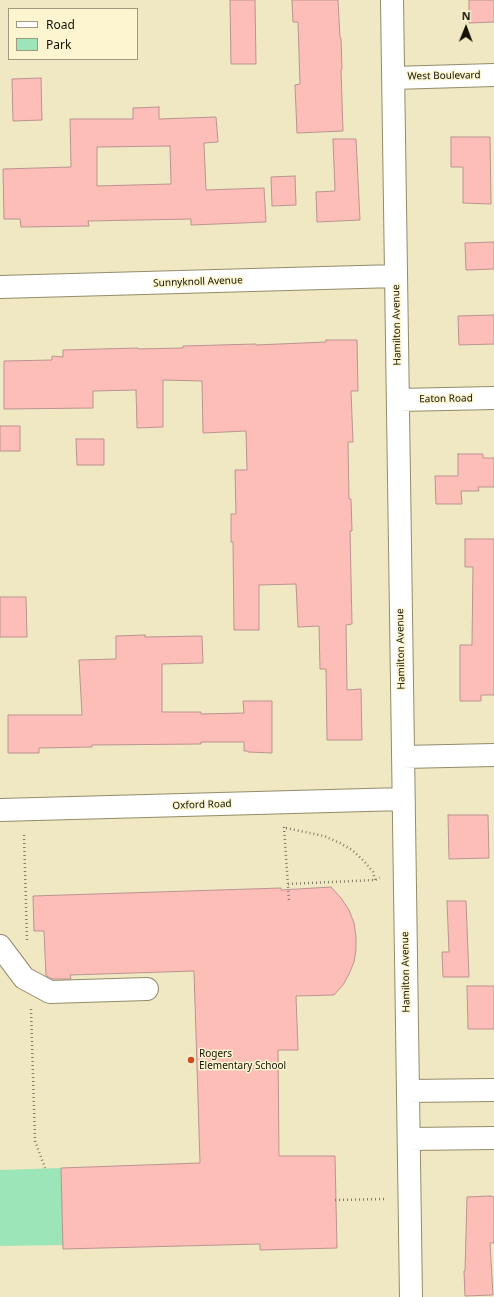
<!DOCTYPE html>
<html>
<head>
<meta charset="utf-8">
<style>
	body { margin:0 }
	#map { position:relative; width:494px; height:1297px; overflow:hidden; background:#efe8c3; font-family:"Noto Sans",sans-serif }
	canvas { display:block }
	.legend { position:absolute; left:8px; top:8px; width:130px; height:52px; box-sizing:border-box; background:#fcf5d0; border:1px solid #a09b7f; margin:0; padding:5px 7px; list-style:none; font-size:12px; color:#151306 }
	.legend li { display:flex; align-items:center; gap:8px; height:20px }
	.legend b { width:20px; border:1px solid #a09b7f }
	.north { position:absolute; left:446px; top:8px; width:40px; height:40px; -webkit-text-stroke:3px #fcf5d0; paint-order:stroke; rotate:1deg; font-size:11px; font-weight:700; line-height:16px; text-align:center; color:#151306 }
	.north::after { content:''; display:block; margin:auto; width:14px; height:18px; background:#151306; clip-path:polygon(50% 0,100% 100%,50% 72%,0 100%) }
</style>
</head>
<body>
<div id="map">
<canvas width="494" height="1297"></canvas>
<ul class="legend">
<li><b style="height:5px;background:#fff"></b>Road</li>
<li><b style="height:11px;background:#9be5b8"></b>Park</li>
</ul>
<div class="north">N</div>
</div>
<script>
const context = document.querySelector('canvas').getContext('2d');
context.lineJoin = 'round';
function paint(path, color) {
  context.fillStyle = color;
  context.fill(path, 'evenodd');
}
function toPath(rows) {
  const path = new Path2D();
  for (const r of rows) {
    path.moveTo(r[0], r[1]);
    for (let i = 2; i < r.length; i += 2) path.lineTo(r[i], r[i + 1]);
  }
  return path;
}
function trace(path, color, width, dash) {
  context.strokeStyle = color;
  context.lineWidth = width;
  context.lineCap = dash ? 'butt' : 'round';
  context.setLineDash(dash || []);
  context.stroke(path);
}
function write(font, color, halo, rows, align = 'center') {
  context.font = font + ' "Noto Sans",sans-serif';
  context.lineWidth = 3;
  context.setLineDash([]);
  context.textBaseline = 'middle';
  context.strokeStyle = halo;
  context.fillStyle = color;
  for (const [text, x, y, turn = 0] of rows) {
    context.save();
    context.translate(x, y);
    context.rotate((+turn || 0) * Math.PI / 180);
    context.textAlign = isNaN(turn) ? turn : align;
    if (halo) context.strokeText(text, 0, 0);
    context.fillText(text, 0, 0);
    context.restore();
  }
}
paint(toPath([
	[61,1168,63,1245,0,1246,0,1170]
]), '#9be5b8');
const building = toPath([
	[230,0,255,0,256,64,231,64,230,0],
	[292,0,338,0,340,38,341,38,342,69,341,69,343,131,297,133,295,85,300,84,298,22,293,22,292,0],
	[469,0,494,0,494,22,469,23,469,0],
	[41,78,42,120,13,121,12,79,41,78],
	[159,107,159,119,216,117,218,142,204,143,206,190,264,188,266,222,191,225,191,219,88,221,89,226,21,227,20,219,4,219,3,169,71,167,70,119,133,119,133,108,159,107],
	[170,146,171,184,97,186,97,147,170,146],
	[451,137,490,137,491,204,463,203,463,167,451,167,451,137],
	[333,139,356,139,360,220,317,222,316,192,335,191,333,139],
	[295,176,296,205,272,206,271,177,295,176],
	[494,242,494,269,466,270,465,243,494,242],
	[494,315,494,344,459,345,458,316,494,315],
	[326,340,357,340,358,391,351,391,353,442,348,442,349,499,351,499,352,531,350,531,352,624,346,625,347,690,361,689,362,740,327,740,326,669,320,669,319,626,298,627,296,584,259,585,259,630,234,630,233,542,231,542,231,514,236,514,235,470,247,470,246,431,203,433,202,381,163,380,163,427,137,428,136,390,93,391,93,408,4,409,4,361,52,360,52,356,63,357,63,350,138,348,138,349,183,348,183,346,256,344,256,345,326,342,326,340],
	[0,426,20,426,20,451,0,451,0,426],
	[76,439,104,439,104,465,77,465,76,439],
	[458,454,483,454,483,458,494,458,494,487,478,487,479,491,461,491,462,504,436,504,435,476,458,476,458,454],
	[465,539,494,539,494,695,481,695,481,701,460,701,460,645,472,645,473,567,465,567,465,539],
	[0,597,26,597,27,637,0,637,0,597],
	[145,635,145,637,202,636,203,663,162,664,162,712,201,712,201,714,244,713,243,701,272,701,272,753,248,752,248,751,244,751,244,742,201,742,201,744,92,745,92,747,39,748,39,753,8,753,8,715,82,715,79,660,116,659,116,636,145,635],
	[448,815,488,815,489,858,449,859,448,815],
	[331,887,341,898,349,910,354,923,356,937,356,950,354,962,349,974,343,985,334,995,296,996,298,1050,278,1050,279,1156,335,1156,337,1248,260,1250,260,1244,63,1249,61,1168,200,1163,194,971,70,975,71,979,53,979,46,976,44,931,34,931,33,896,281,888,281,890,331,887],
	[447,901,466,901,469,977,443,977,442,952,449,952,447,901],
	[467,986,494,986,494,1029,468,1029,467,986],
	[490,1196,494,1197,494,1243,490,1243,493,1295,465,1296,464,1271,465,1271,467,1197,490,1196]
]);
paint(building, '#fdbeb8');
trace(building, '#bb9390', 1);
const minor = toPath([
	[392,0,411,1297],
	[393,78,494,75],
	[0,287,396,276],
	[398,400,494,398],
	[403,757,494,755],
	[0,810,403,799],
	[0,946,24,978,50,992,147,989],
	[408,1091,494,1090],
	[409,1139,494,1138]
]);
trace(minor, '#938c6a', 24);
trace(toPath([
	[284,827,289,901],
	[286,828,324,836,340,843,352,850,364,861,373,872,375,880],
	[24,835,27,940],
	[288,884,375,880,380,878],
	[31,1009,35,1141,45,1168],
	[335,1200,385,1199]
]), '#827e65', 2.5, [1, 3]);
trace(minor, '#fff', 22);
for (const [x, y, r, color] of [
	[191,1060,4,"#d34b1e"]
]) {
  const dot = new Path2D();
  dot.arc(x, y, r, 0, 2 * Math.PI);
  context.fillStyle = color;
  context.fill(dot);
  trace(dot, '#fcf5d0', 1.5);
}
write('10px', '#151306', '#fcf5d0', [
	["West Boulevard",444,76,-1],
	["Sunnyknoll Avenue",198,282,-2],
	["Hamilton Avenue",397,325,-91],
	["Eaton Road",446,399,-1],
	["Hamilton Avenue",401,649,-91],
	["Oxford Road",202,805,-2],
	["Hamilton Avenue",406,972,-91]
]);
write('10px', '#151306', '#fcf5d0', [
	["Rogers",199,1054],
	["Elementary School",199,1066]
], 'left');
</script>
</body>
</html>
